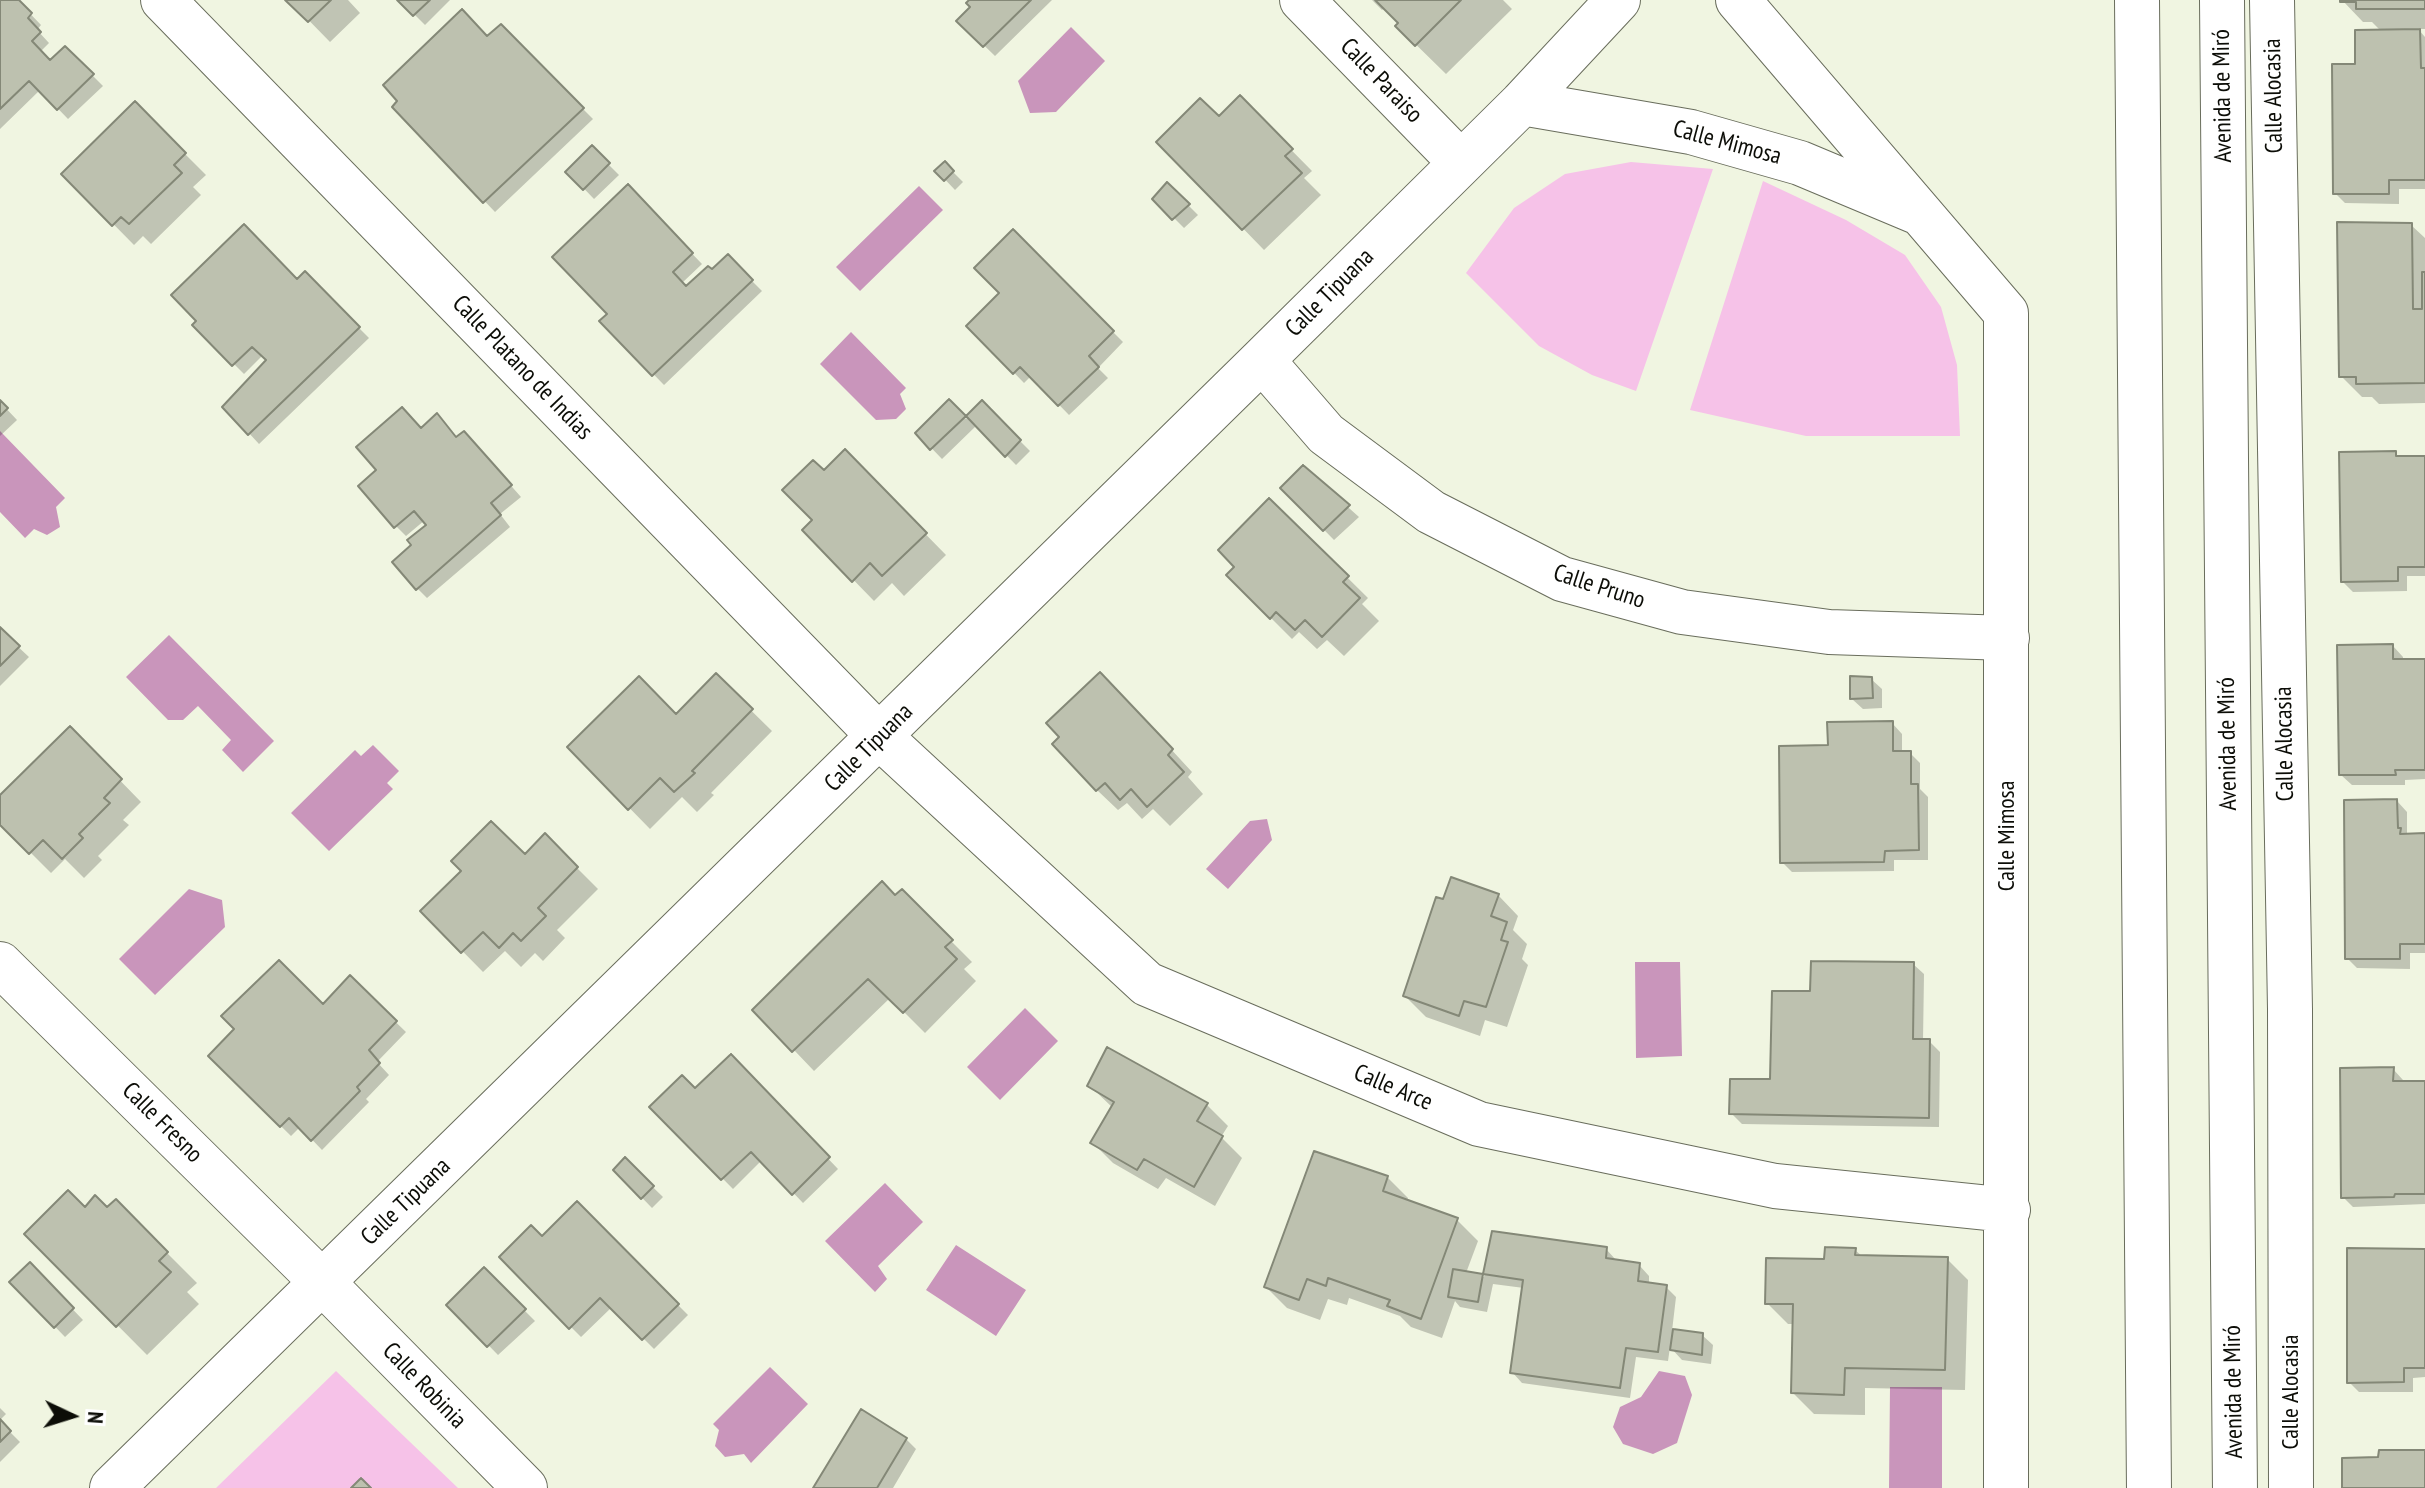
<!DOCTYPE html>
<html>
<head>
<meta charset="utf-8">
<style>
	body { margin:0 }
	#map { position:relative; width:2425px; height:1488px; overflow:hidden; background:#f0f5e1; font-family:"PT Sans Narrow",sans-serif }
	canvas { display:block }
	.north { position:absolute; left:32px; top:1376px; width:80px; height:80px; -webkit-text-stroke:6px #fff; paint-order:stroke; rotate:94deg; font-size:22px; font-weight:700; line-height:32px; text-align:center; color:#0c0d07 }
	.north::after { content:''; display:block; margin:auto; width:28px; height:36px; background:#0c0d07; clip-path:polygon(50% 0,100% 100%,50% 72%,0 100%) }
</style>
</head>
<body>
<div id="map">
<canvas width="2425" height="1488"></canvas>
<div class="north">N</div>
</div>
<script>
const context = document.querySelector('canvas').getContext('2d');
context.lineJoin = 'round';
function paint(path, color) {
  context.fillStyle = color;
  context.fill(path, 'evenodd');
}
function toPath(rows) {
  const path = new Path2D();
  for (const r of rows) {
    path.moveTo(r[0], r[1]);
    for (let i = 2; i < r.length; i += 2) path.lineTo(r[i], r[i + 1]);
  }
  return path;
}
function trace(path, color, width, dash) {
  context.strokeStyle = color;
  context.lineWidth = width;
  context.lineCap = dash ? 'butt' : 'round';
  context.setLineDash(dash || []);
  context.stroke(path);
}
function write(font, color, halo, rows, align = 'center') {
  context.font = font + ' "PT Sans Narrow",sans-serif';
  context.lineWidth = 8;
  context.setLineDash([]);
  context.textBaseline = 'middle';
  context.strokeStyle = halo;
  context.fillStyle = color;
  for (const [text, x, y, turn = 0] of rows) {
    context.save();
    context.translate(x, y);
    context.rotate((+turn || 0) * Math.PI / 180);
    context.textAlign = isNaN(turn) ? turn : align;
    if (halo) context.strokeText(text, 0, 0);
    context.fillText(text, 0, 0);
    context.restore();
  }
}
paint(toPath([
	[1631,162,1713,169,1636,391,1592,375,1539,346,1466,273,1514,208,1565,174],
	[1763,181,1846,220,1905,255,1941,307,1957,365,1960,436,1806,436,1690,410],
	[336,1371,458,1488,216,1488]
]), '#f6c2e8');
paint(toPath([
	[1071,27,1105,61,1056,112,1030,113,1018,81],
	[919,186,943,210,860,291,836,267],
	[851,332,906,388,900,394,906,409,896,419,876,420,820,364],
	[0,431,65,498,56,507,60,527,47,535,34,529,25,538,0,512],
	[169,635,274,741,243,772,222,750,231,740,198,706,183,720,168,720,126,677],
	[373,745,399,771,387,783,393,789,329,851,291,813,355,750,361,756],
	[1267,819,1272,840,1228,889,1206,869,1250,821],
	[189,889,222,900,225,927,155,995,119,959],
	[1635,962,1680,962,1682,1056,1636,1058],
	[1025,1008,1058,1041,1000,1100,967,1067],
	[885,1183,923,1222,878,1266,887,1279,875,1292,825,1241],
	[956,1245,1026,1290,996,1336,926,1290],
	[770,1367,808,1404,751,1463,744,1454,725,1457,715,1446,719,1430,713,1424],
	[1659,1371,1685,1376,1692,1395,1677,1443,1653,1454,1623,1444,1613,1427,1620,1407,1641,1397],
	[1890,1387,1942,1387,1942,1488,1889,1488]
]), '#c995bb');
paint(toPath([
	[0,0,17,0,41,25,37,30,49,43,40,52,51,63,65,48,103,86,68,119,40,90,0,129],
	[289,0,348,0,360,13,330,42],
	[400,0,450,0,425,25],
	[972,0,1052,0,995,56,959,21,973,7],
	[1372,0,1503,0,1512,9,1446,74,1397,26,1401,23,1385,7,1382,10],
	[2342,0,2425,0,2425,29,2418,29,2425,37,2425,189,2399,189,2399,204,2345,203,2335,193,2357,66,2381,31,2372,22,2363,22],
	[501,27,593,119,495,212,395,107],
	[1240,98,1312,171,1304,178,1321,195,1264,250,1159,142,1219,119],
	[135,104,206,175,193,187,201,195,151,244,143,236,134,245,64,174],
	[592,148,619,175,594,199,568,172],
	[945,164,963,182,955,190,937,171],
	[1168,185,1198,215,1184,228,1155,199],
	[628,187,702,264,682,283,687,289,712,272,728,257,762,291,664,385,602,321,610,314],
	[2411,225,2425,238,2425,403,2379,404,2372,397,2362,397,2341,376],
	[1013,232,1123,342,1098,368,1108,378,1069,415,1031,376,1024,383,969,326,1002,293],
	[305,274,369,338,259,444,225,407,269,360,263,355,244,374,195,325,298,282],
	[0,402,17,420,0,436],
	[949,402,966,419,982,403,1030,451,1016,465,977,425,942,459,917,433],
	[421,430,474,444,521,497,500,514,510,527,427,598,417,588,414,545,428,525,425,520,406,536,396,526],
	[845,452,946,555,904,596,892,583,874,601,805,530,815,520,824,473],
	[2395,453,2400,458,2425,458,2425,576,2407,576,2407,591,2353,592,2343,582],
	[1303,467,1359,517,1334,540,1283,488],
	[1270,501,1368,598,1362,604,1379,621,1344,656,1327,640,1317,649,1299,632,1292,639,1228,575,1236,567],
	[0,630,29,657,0,686],
	[2393,646,2403,657,2403,661,2425,661,2425,779,2405,780,2405,785,2352,785,2341,775],
	[716,676,772,731,711,793,714,795,697,812,682,797,650,829,570,747,676,716],
	[1871,679,1882,689,1882,708,1863,709,1852,699],
	[1121,695,1192,772,1188,777,1203,794,1170,826,1153,809,1142,819,1127,803,1118,810,1097,790],
	[1892,723,1902,734,1902,753,1910,753,1920,763,1920,789,1928,797,1928,860,1894,860,1894,871,1792,872,1782,862,1830,747],
	[70,729,141,802,123,820,129,825,98,856,102,860,84,878,65,859,51,873,0,822,0,798],
	[2397,801,2407,812,2407,836,2425,835,2425,953,2410,953,2410,969,2357,968,2347,958],
	[545,836,598,889,557,930,565,938,543,961,535,953,521,967,505,951,483,972,423,911,525,856],
	[902,892,972,962,964,969,976,981,925,1033,890,998,814,1071,794,1050,895,897],
	[1498,895,1518,916,1513,930,1527,944,1522,959,1528,965,1507,1027,1485,1020,1480,1036,1426,1017,1405,996],
	[1913,964,1924,974,1923,1041,1929,1041,1940,1052,1939,1127,1742,1124,1731,1113,1772,1081,1811,993],
	[350,978,406,1032,377,1062,389,1075,366,1099,369,1102,322,1150,300,1127,291,1136,210,1056,323,1007],
	[731,1057,838,1169,803,1203,762,1160,733,1189,652,1107,695,1091],
	[2393,1069,2403,1080,2403,1083,2425,1083,2425,1204,2353,1207,2343,1197],
	[1090,1086,1207,1105,1228,1126,1221,1137,1242,1158,1215,1206,1166,1178,1158,1189,1113,1163,1092,1142,1113,1108],
	[625,1160,663,1197,652,1208,615,1170],
	[1387,1177,1408,1198,1407,1201,1457,1220,1478,1241,1466,1273,1484,1277,1494,1233,1606,1249,1616,1260,1639,1265,1649,1276,1649,1284,1666,1287,1676,1297,1672,1331,1702,1335,1713,1345,1711,1364,1682,1360,1670,1347,1668,1361,1636,1357,1630,1398,1522,1383,1512,1372,1524,1288,1493,1284,1487,1312,1460,1307,1455,1301,1442,1338,1411,1327,1400,1316,1349,1298,1347,1305,1328,1299,1320,1320,1287,1308,1266,1287],
	[116,1202,197,1283,187,1292,199,1304,147,1355,27,1234,85,1210,107,1210],
	[577,1204,688,1315,654,1349,612,1307,581,1337,501,1257,542,1239],
	[1855,1250,1863,1257,1947,1259,1968,1280,1965,1390,1865,1388,1865,1415,1814,1414,1793,1393,1795,1324,1788,1324,1767,1303,1826,1261],
	[2425,1251,2425,1377,2413,1378,2413,1392,2359,1392,2349,1382],
	[30,1265,83,1320,65,1337,12,1282],
	[484,1270,535,1321,498,1355,449,1305],
	[0,1408,6,1414,0,1420],
	[0,1422,20,1442,0,1462],
	[906,1439,916,1449,893,1488,815,1488]
]), '#0003');
const building = toPath([
	[0,0,19,0,32,13,28,18,41,32,32,41,50,60,65,46,94,74,57,110,29,81,0,109,0,0],
	[285,0,331,0,308,22,285,0],
	[397,0,430,0,413,16,397,0],
	[969,0,1031,0,983,47,956,21,970,7,966,3,969,0],
	[1375,0,1461,0,1415,46,1395,26,1398,23,1375,0],
	[2340,0,2425,0,2425,9,2356,9,2356,2,2340,2,2340,0],
	[462,9,487,36,501,24,584,108,483,203,392,107,397,101,383,85,462,9],
	[2420,29,2421,68,2425,68,2425,180,2389,180,2389,194,2333,194,2332,64,2355,64,2355,30,2420,29],
	[1240,95,1293,149,1285,156,1302,173,1242,230,1156,142,1200,98,1219,116,1240,95],
	[135,101,186,153,174,165,182,173,129,224,121,217,112,226,61,174,135,101],
	[592,145,610,163,583,190,565,172,592,145],
	[945,161,954,171,944,181,934,171,945,161],
	[1167,182,1190,204,1172,220,1152,199,1167,182],
	[628,184,693,253,673,272,686,286,708,266,712,269,728,254,753,280,652,376,599,321,607,314,552,257,628,184],
	[2337,222,2412,223,2413,309,2422,309,2422,272,2425,272,2425,383,2356,384,2356,377,2339,377,2337,222],
	[244,224,297,279,305,271,360,327,248,435,222,407,266,360,252,347,232,366,192,325,196,321,171,295,244,224],
	[1013,229,1114,331,1089,356,1099,367,1058,406,1020,367,1013,374,966,326,999,293,974,268,1013,229],
	[949,399,966,416,930,450,915,433,949,399],
	[0,400,8,408,0,416,0,400],
	[982,400,1021,440,1005,457,966,416,982,400],
	[402,407,421,428,437,413,456,437,464,431,512,485,491,503,501,515,416,590,392,562,411,545,407,540,426,525,414,511,394,528,358,486,376,470,356,447,402,407],
	[845,449,927,533,882,576,870,563,852,582,802,530,812,520,782,490,813,460,824,470,845,449],
	[2396,451,2396,456,2425,456,2425,567,2398,567,2398,581,2341,582,2339,452,2396,451],
	[1303,465,1350,505,1323,531,1280,488,1303,465],
	[1269,498,1349,576,1343,582,1360,598,1322,637,1305,620,1295,630,1276,612,1270,619,1226,575,1234,567,1218,550,1269,498],
	[0,627,20,646,0,666,0,627],
	[2393,644,2393,659,2425,659,2425,770,2395,770,2396,775,2339,775,2337,645,2393,644],
	[1100,672,1173,749,1168,755,1184,772,1147,807,1131,789,1120,800,1105,783,1096,791,1052,744,1059,737,1046,723,1100,672],
	[716,673,753,709,692,771,695,773,674,792,660,778,628,810,567,747,639,676,676,714,716,673],
	[1850,676,1872,677,1873,698,1850,699,1850,676],
	[1893,721,1893,751,1911,751,1911,784,1918,784,1919,850,1885,851,1884,862,1780,863,1779,746,1828,745,1827,722,1893,721],
	[70,726,122,779,104,798,110,803,79,834,83,838,62,859,43,840,29,854,0,825,0,795,70,726],
	[2397,799,2398,828,2401,828,2400,834,2425,833,2425,944,2400,944,2400,959,2345,959,2344,800,2397,799],
	[491,821,525,854,545,833,578,867,538,908,546,916,521,941,513,933,499,948,483,932,461,953,420,911,461,871,451,861,491,821],
	[1451,877,1499,894,1491,916,1507,922,1501,940,1508,942,1486,1007,1464,1001,1459,1016,1403,996,1436,897,1443,899,1451,877],
	[882,881,895,895,902,889,953,940,945,947,957,959,903,1013,868,979,792,1052,752,1010,882,881],
	[279,960,323,1004,350,975,397,1021,369,1050,380,1063,357,1087,360,1091,311,1141,289,1118,280,1127,208,1056,234,1029,221,1016,279,960],
	[1811,961,1914,962,1913,1039,1930,1039,1929,1118,1729,1114,1730,1079,1770,1079,1772,991,1810,991,1811,961],
	[1107,1047,1208,1103,1197,1121,1223,1136,1194,1187,1144,1159,1137,1170,1090,1143,1114,1102,1087,1086,1107,1047],
	[731,1054,830,1157,792,1195,751,1152,721,1180,649,1107,682,1075,695,1088,731,1054],
	[2394,1067,2393,1081,2425,1081,2425,1194,2395,1194,2394,1197,2341,1198,2340,1068,2394,1067],
	[1314,1151,1388,1176,1383,1191,1458,1218,1421,1319,1387,1306,1390,1300,1328,1278,1326,1286,1307,1279,1299,1300,1264,1287,1314,1151],
	[625,1157,654,1186,641,1199,613,1170,625,1157],
	[68,1190,85,1207,95,1195,107,1207,116,1199,168,1252,159,1261,171,1272,116,1327,24,1234,68,1190],
	[577,1201,679,1304,642,1340,600,1298,569,1329,499,1257,531,1225,542,1236,577,1201],
	[1492,1231,1607,1247,1606,1258,1640,1263,1638,1281,1667,1285,1658,1352,1626,1348,1620,1388,1510,1373,1523,1280,1483,1274,1492,1231],
	[1825,1247,1856,1248,1855,1255,1948,1257,1945,1370,1845,1368,1844,1395,1791,1393,1793,1304,1765,1304,1766,1258,1824,1259,1825,1247],
	[2347,1248,2425,1249,2425,1368,2404,1368,2404,1382,2347,1383,2347,1248],
	[30,1262,74,1308,54,1328,9,1282,30,1262],
	[484,1267,526,1309,487,1347,446,1305,484,1267],
	[1453,1269,1483,1274,1478,1302,1448,1297,1453,1269],
	[1673,1329,1703,1333,1702,1355,1670,1350,1673,1329],
	[861,1409,907,1438,877,1488,813,1488,861,1409],
	[0,1419,11,1431,0,1442,0,1419],
	[2379,1450,2425,1450,2425,1488,2342,1488,2342,1458,2378,1457,2379,1450],
	[361,1478,371,1488,351,1488,361,1478]
]);
paint(building, '#bdc1af');
trace(building, '#848877', 2);
const street = toPath([
	[163,0,880,737,1147,984,1479,1124,1775,1186,2008,1210],
	[1302,0,1461,163],
	[1738,0,2006,313,2006,1488],
	[2272,0,2290,1009,2291,1488],
	[1522,103,1691,132,1800,163,1917,212],
	[1262,360,1326,434,1431,512,1562,579,1682,612,1829,632,2007,638],
	[0,964,323,1283,525,1488],
	[112,1488,1262,360,1522,103,1618,0]
]);
const secondary = toPath([
	[2137,0,2149,1488],
	[2222,0,2235,1488]
]);
trace(street, '#696d5c', 46);
trace(secondary, '#696d5c', 46);
trace(street, '#fff', 44);
trace(secondary, '#fff', 44);
write('24px', '#0c0d07', '#fff', [
	["Calle Paraiso",1381,81,46],
	["Avenida de Miró",2223,96,-91],
	["Calle Alocasia",2274,96,-91],
	["Calle Mimosa",1727,143,15],
	["Calle Tipuana",1330,293,-45],
	["Calle Platano de Indias",522,368,46],
	["Calle Pruno",1599,587,18],
	["Avenida de Miró",2228,744,-91],
	["Calle Alocasia",2285,744,-91],
	["Calle Tipuana",869,748,-45],
	["Calle Mimosa",2007,836,-90],
	["Calle Arce",1393,1088,23],
	["Calle Fresno",162,1123,45],
	["Calle Tipuana",406,1202,-44],
	["Calle Robinia",424,1386,46],
	["Avenida de Miró",2234,1392,-91],
	["Calle Alocasia",2291,1392,-90]
]);
</script>
</body>
</html>
